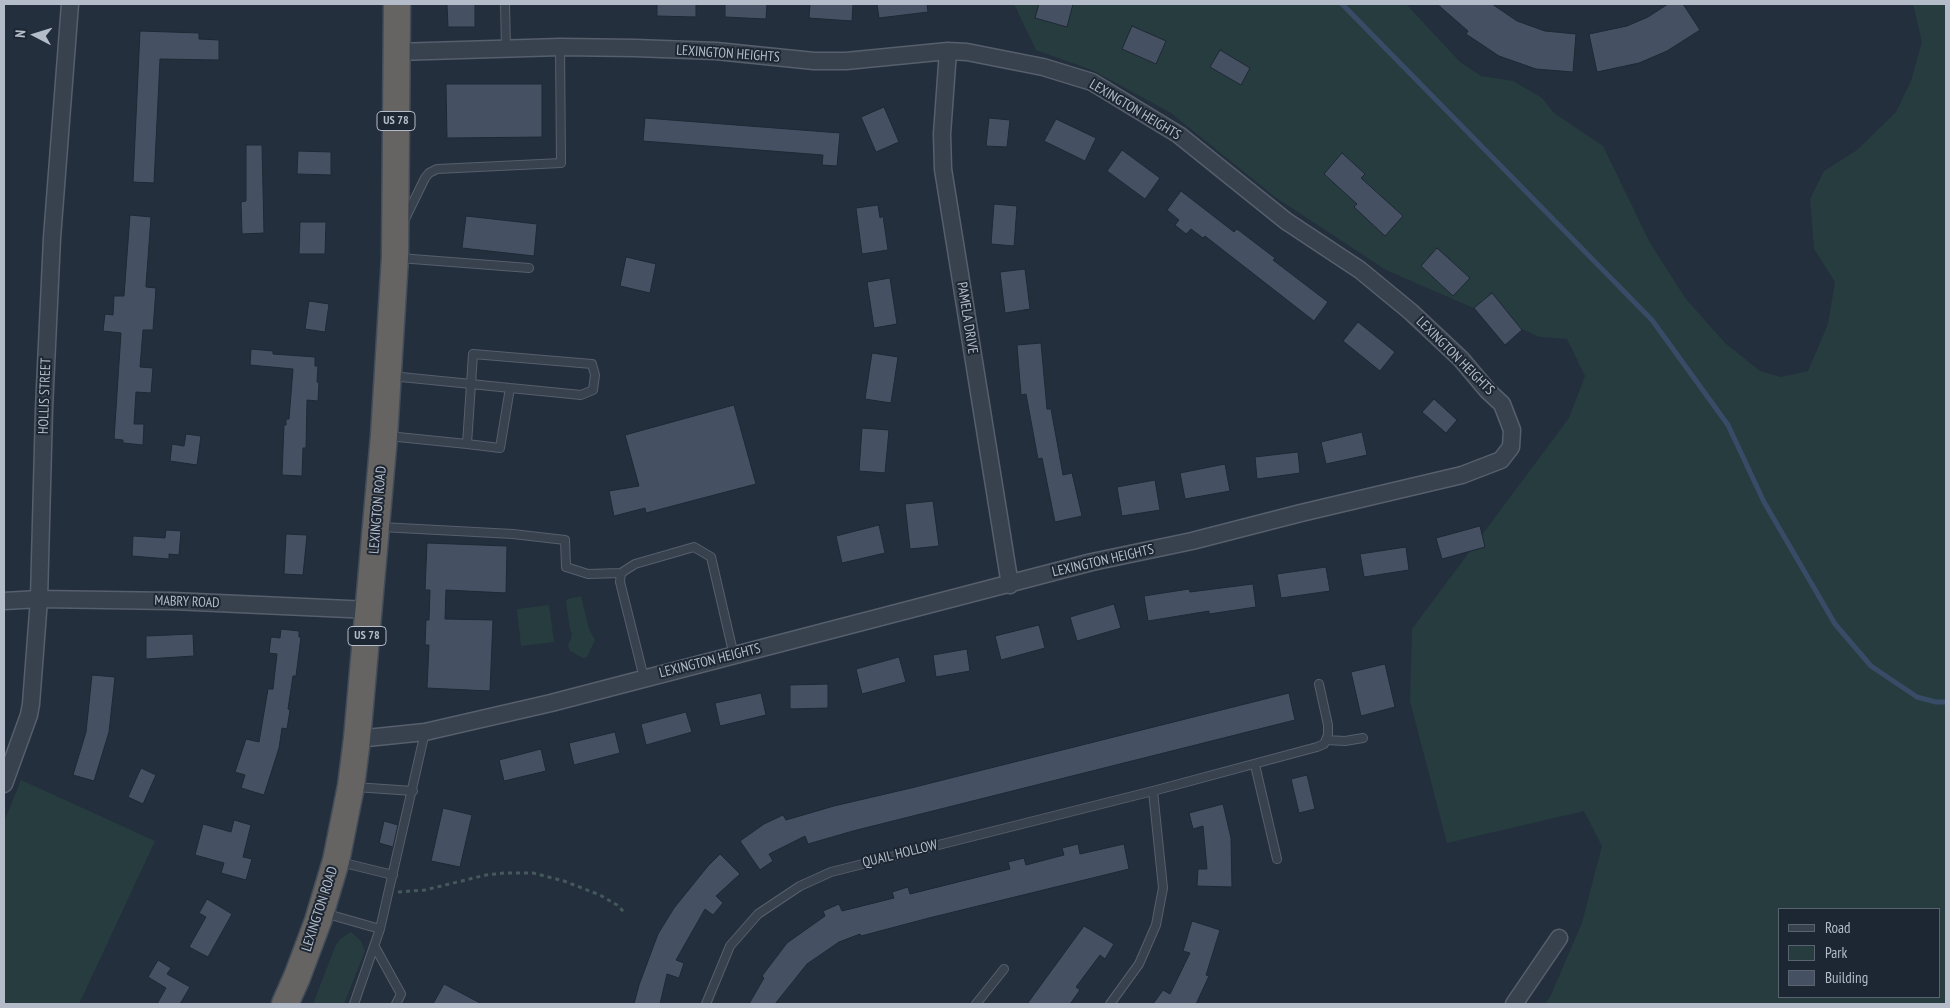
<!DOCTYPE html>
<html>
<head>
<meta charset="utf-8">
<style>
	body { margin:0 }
	#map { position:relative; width:1950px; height:1008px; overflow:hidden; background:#242f3e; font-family:"PT Sans Narrow",sans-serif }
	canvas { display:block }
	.frame { position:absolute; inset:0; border:5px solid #b4bcc9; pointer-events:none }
	.legend { position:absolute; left:1778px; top:908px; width:162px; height:90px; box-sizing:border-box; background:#1d2633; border:1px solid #59626f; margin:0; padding:6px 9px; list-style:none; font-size:15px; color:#b4bcc9 }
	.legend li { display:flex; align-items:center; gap:10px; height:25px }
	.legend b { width:25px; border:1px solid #59626f }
	.north { position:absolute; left:10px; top:10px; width:50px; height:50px; -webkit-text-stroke:4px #1d2633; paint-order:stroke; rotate:275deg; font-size:14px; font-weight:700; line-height:20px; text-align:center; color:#b4bcc9 }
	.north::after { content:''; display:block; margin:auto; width:18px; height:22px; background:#b4bcc9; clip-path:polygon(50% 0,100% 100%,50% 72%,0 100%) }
</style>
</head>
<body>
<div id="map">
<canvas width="1950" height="1008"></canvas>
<div class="frame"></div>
<ul class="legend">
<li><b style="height:6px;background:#38414e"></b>Road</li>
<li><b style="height:14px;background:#263c3f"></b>Park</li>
<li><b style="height:14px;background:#455162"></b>Building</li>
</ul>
<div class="north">N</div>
</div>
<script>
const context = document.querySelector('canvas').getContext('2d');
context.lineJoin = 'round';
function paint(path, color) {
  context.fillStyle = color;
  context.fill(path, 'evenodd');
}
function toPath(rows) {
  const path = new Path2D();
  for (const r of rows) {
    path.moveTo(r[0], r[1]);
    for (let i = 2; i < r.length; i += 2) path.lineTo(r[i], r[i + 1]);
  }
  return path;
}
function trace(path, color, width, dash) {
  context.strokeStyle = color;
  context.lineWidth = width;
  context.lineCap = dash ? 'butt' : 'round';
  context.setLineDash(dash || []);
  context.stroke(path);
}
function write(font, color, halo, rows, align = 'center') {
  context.font = font + ' "PT Sans Narrow",sans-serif';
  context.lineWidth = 4;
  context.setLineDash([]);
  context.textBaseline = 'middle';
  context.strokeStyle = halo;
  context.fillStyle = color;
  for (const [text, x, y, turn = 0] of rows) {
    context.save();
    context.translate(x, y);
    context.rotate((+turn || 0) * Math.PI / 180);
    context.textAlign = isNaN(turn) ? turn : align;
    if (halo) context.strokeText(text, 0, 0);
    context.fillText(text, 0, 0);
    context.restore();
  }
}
paint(toPath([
	[1014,4,1406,4,1460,62,1481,76,1513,81,1542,98,1554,113,1603,146,1650,243,1686,299,1725,343,1760,371,1781,377,1808,371,1828,324,1835,282,1814,249,1810,199,1824,171,1857,150,1896,112,1911,81,1922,42,1913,4,1946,4,1946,1004,1545,1004,1550,997,1582,923,1602,846,1584,811,1447,843,1410,701,1412,629,1569,418,1585,376,1567,339,1540,337,1386,270,1275,197,1171,113,1094,71,1036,50],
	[1779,909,1939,909,1939,997,1779,997],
	[581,596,589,629,595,640,587,657,583,658,570,651,568,645,571,639,572,633,570,630,566,601,568,599],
	[549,605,554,642,521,646,517,609],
	[21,780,155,841,79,1004,4,1004,4,822],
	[351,932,361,941,365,951,344,1004,313,1004,335,947,340,939]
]), '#263c3f');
trace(toPath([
	[1342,4,1652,320,1728,425,1764,502,1835,624,1871,666,1917,697,1936,702,1946,702]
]), '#394c67', 5);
const building = toPath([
	[447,4,475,4,475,27,448,27,447,4],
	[657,4,696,4,696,17,657,16,657,4],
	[725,4,767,4,766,19,725,17,725,4],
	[810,4,853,4,852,21,809,18,810,4],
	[877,4,927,4,928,12,879,18,877,4],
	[1039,4,1073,4,1067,27,1035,18,1039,4],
	[1437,4,1492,4,1517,21,1545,31,1576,34,1573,72,1536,69,1499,56,1466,34,1468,31,1437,4],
	[1668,4,1683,4,1700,30,1667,51,1639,63,1597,72,1589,34,1627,26,1648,17,1668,4],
	[1132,26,1166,41,1156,64,1122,49,1132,26],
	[140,31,199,33,199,39,219,40,219,60,160,59,154,183,133,182,140,31],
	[1220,50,1250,68,1241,85,1210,67,1220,50],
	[446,84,542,84,542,137,447,138,446,84],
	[884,107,899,142,876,152,861,117,884,107],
	[645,118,840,133,837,166,822,165,823,155,643,141,645,118],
	[989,118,1010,120,1007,147,986,146,989,118],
	[1056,119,1096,138,1085,161,1044,141,1056,119],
	[246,145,262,145,264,233,242,234,241,202,246,201,246,145],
	[1122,150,1160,178,1145,199,1107,171,1122,150],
	[298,151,331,152,331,175,297,174,298,151],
	[1342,153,1365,174,1361,178,1403,216,1385,236,1354,207,1357,204,1324,174,1342,153],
	[1181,191,1234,232,1237,229,1275,258,1273,260,1328,302,1314,321,1205,236,1203,238,1191,229,1186,234,1175,225,1179,220,1167,210,1181,191],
	[994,204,1017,206,1014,246,991,244,994,204],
	[878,205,880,218,883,216,888,250,862,254,856,208,878,205],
	[130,215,151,217,146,285,146,287,156,288,153,330,143,330,140,367,153,368,151,393,136,392,134,424,144,424,143,445,123,443,123,440,114,439,121,333,103,331,105,314,113,315,114,296,124,296,130,215],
	[466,216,537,224,534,256,462,248,466,216],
	[300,222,326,222,325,254,299,254,300,222],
	[1437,248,1470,278,1453,296,1421,266,1437,248],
	[626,257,656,264,650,293,620,286,626,257],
	[1025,269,1030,309,1005,313,1000,272,1025,269],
	[890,278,897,324,874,328,867,282,890,278],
	[1492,293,1522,330,1505,345,1474,308,1492,293],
	[309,301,329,304,325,332,305,329,309,301],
	[1358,322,1395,352,1380,371,1343,341,1358,322],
	[1041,343,1047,409,1051,409,1063,475,1072,473,1082,516,1055,522,1042,458,1038,459,1026,394,1021,395,1017,345,1041,343],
	[251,349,273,351,273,354,315,357,315,366,318,366,317,382,319,383,318,401,307,400,306,448,303,448,302,476,282,475,284,425,286,425,286,419,289,419,293,369,250,365,251,349],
	[872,353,898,357,891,403,865,399,872,353],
	[1434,399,1457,420,1446,433,1422,412,1434,399],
	[734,405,756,484,646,513,645,508,614,516,609,491,639,486,625,435,734,405],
	[862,428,889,430,885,473,859,471,862,428],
	[1362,432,1367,455,1326,464,1321,442,1362,432],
	[186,434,201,436,197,465,170,461,172,444,184,446,186,434],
	[1298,452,1300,473,1257,479,1255,457,1298,452],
	[1225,464,1230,491,1185,499,1180,473,1225,464],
	[1155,480,1160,510,1122,516,1117,487,1155,480],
	[933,501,939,546,910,549,905,504,933,501],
	[879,525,885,553,842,563,836,536,879,525],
	[1480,526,1485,547,1442,559,1436,538,1480,526],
	[166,530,181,531,179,555,169,554,169,559,132,556,133,536,165,538,166,530],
	[286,534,307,535,303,575,284,574,286,534],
	[427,543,507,546,506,593,446,590,445,619,493,620,490,691,427,688,429,645,425,645,426,620,429,620,430,590,425,590,427,543],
	[1406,547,1409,570,1364,577,1360,554,1406,547],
	[1326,567,1330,591,1281,598,1277,574,1326,567],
	[1253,584,1256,607,1209,614,1209,611,1148,621,1144,596,1189,589,1190,592,1253,584],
	[1114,604,1121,628,1077,641,1070,617,1114,604],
	[1039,625,1045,648,1001,660,995,636,1039,625],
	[281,629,299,631,299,637,301,637,296,676,293,676,288,709,290,710,287,729,282,728,279,748,264,795,241,788,245,775,235,772,246,739,259,742,268,689,273,689,277,654,269,653,271,637,280,638,281,629],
	[193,634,194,656,146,659,146,636,193,634],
	[967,649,970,671,936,677,933,655,967,649],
	[899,657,906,682,862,694,856,669,899,657],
	[1385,664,1395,707,1361,716,1351,672,1385,664],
	[92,675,115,677,109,732,94,781,73,775,86,732,92,675],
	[828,684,828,708,790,709,790,685,828,684],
	[761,693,766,715,720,726,715,703,761,693],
	[1289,693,1295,720,853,831,808,844,805,836,769,854,773,861,760,870,740,841,764,824,783,815,786,820,834,806,911,788,1289,693],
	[686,712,692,732,646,745,641,724,686,712],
	[615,732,620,753,574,765,569,743,615,732],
	[541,749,546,771,504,781,499,760,541,749],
	[141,768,156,775,143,804,128,797,141,768],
	[1307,775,1315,809,1299,813,1291,779,1307,775],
	[1223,804,1231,838,1232,887,1197,886,1198,869,1207,869,1203,826,1193,829,1189,813,1223,804],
	[443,808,472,815,460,867,431,861,443,808],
	[234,820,251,825,243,857,252,859,246,880,221,873,224,863,195,855,203,824,231,832,234,820],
	[384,821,398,825,393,847,379,843,384,821],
	[1078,844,1080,854,1124,844,1129,869,929,918,861,936,860,934,839,942,807,964,775,1004,749,1004,764,978,762,976,787,943,825,916,823,911,839,904,842,911,894,898,892,892,908,887,910,894,1010,869,1008,862,1024,858,1026,865,1064,855,1062,848,1078,844],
	[720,854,740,874,716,896,723,903,713,915,705,909,676,960,684,963,679,978,667,974,660,1004,634,1004,639,985,658,934,674,908,708,866,720,854],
	[207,899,232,914,208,957,189,947,206,917,199,913,207,899],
	[1192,921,1220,930,1206,975,1209,976,1196,1004,1153,1004,1163,990,1170,994,1190,953,1183,951,1192,921],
	[1084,926,1114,944,1105,959,1100,955,1076,987,1080,990,1070,1004,1027,1004,1084,926],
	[158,960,171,968,167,974,190,987,180,1004,157,1004,166,988,148,977,158,960],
	[444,984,482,1004,433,1004,444,984]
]);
paint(building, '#455162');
trace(building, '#1f2835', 1);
const service = toPath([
	[505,4,506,49],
	[404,221,425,178,429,173,437,169,561,163,560,47],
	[399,258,529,268],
	[388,436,467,444,473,354,592,364,595,375,593,390,581,395,510,388,471,384,391,376],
	[467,444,500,448,510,388],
	[381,527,513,534,565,540,566,567,588,574,621,573],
	[644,678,620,582,621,573,635,564,694,547,711,557,734,656],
	[1326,740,1345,741,1363,738],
	[1255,765,1277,859],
	[355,787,413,791],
	[340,862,393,875],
	[324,913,380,929],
	[375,947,401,994,396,1004],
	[354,1004,380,929,425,732],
	[706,1004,730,946,758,914,800,886,831,872,1153,791,1317,747,1324,744,1328,735,1328,725,1319,684],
	[976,1004,1004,969],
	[1110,1004,1139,964,1156,925,1163,888,1153,791]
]);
const minor = toPath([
	[948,51,942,134,943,169,1010,585],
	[4,601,39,599,173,601,370,610],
	[357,739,425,732,551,703,1092,562,1192,541,1301,513,1462,475,1501,460,1511,447,1512,430,1502,404,1488,391,1461,359,1411,312,1360,270,1286,221,1179,135,1092,82,1043,67,967,52,948,51,846,61,814,61,716,51,635,48,560,47,396,52],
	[4,784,29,715,31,704,39,599,44,409,52,238,70,4],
	[1514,1004,1559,938]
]);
const trunk = toPath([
	[285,1004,297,977,318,921,336,861,351,786,357,739,384,436,395,257,397,4]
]);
trace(service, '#565f6c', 10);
trace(minor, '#565f6c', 19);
trace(trunk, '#434c59', 29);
trace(toPath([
	[398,892,425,890,486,875,505,873,533,873,564,881,600,895,617,905,624,912]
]), '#44595c', 3, [4, 4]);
trace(service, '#38414e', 8);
trace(minor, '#38414e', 16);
trace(trunk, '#656462', 26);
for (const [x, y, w] of [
	[396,121,38],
	[367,636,38]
]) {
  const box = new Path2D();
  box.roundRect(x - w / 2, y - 9.5, w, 19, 4);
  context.fillStyle = '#1d2633';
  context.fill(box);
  trace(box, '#b4bcc9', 1);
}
write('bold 12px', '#b4bcc9', null, [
	["US 78",396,121],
	["US 78",367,636]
]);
write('14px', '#b4bcc9', '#1d2633', [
	["LEXINGTON HEIGHTS",728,54,4],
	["LEXINGTON HEIGHTS",1135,110,31],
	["PAMELA DRIVE",967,318,81],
	["LEXINGTON HEIGHTS",1455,356,45],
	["HOLLIS STREET",45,396,-88],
	["LEXINGTON ROAD",378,510,-85],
	["LEXINGTON HEIGHTS",1103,561,-13],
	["MABRY ROAD",187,602,2],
	["LEXINGTON HEIGHTS",710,661,-14],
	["QUAIL HOLLOW",900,854,-14],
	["LEXINGTON ROAD",320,909,-72]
]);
</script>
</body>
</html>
